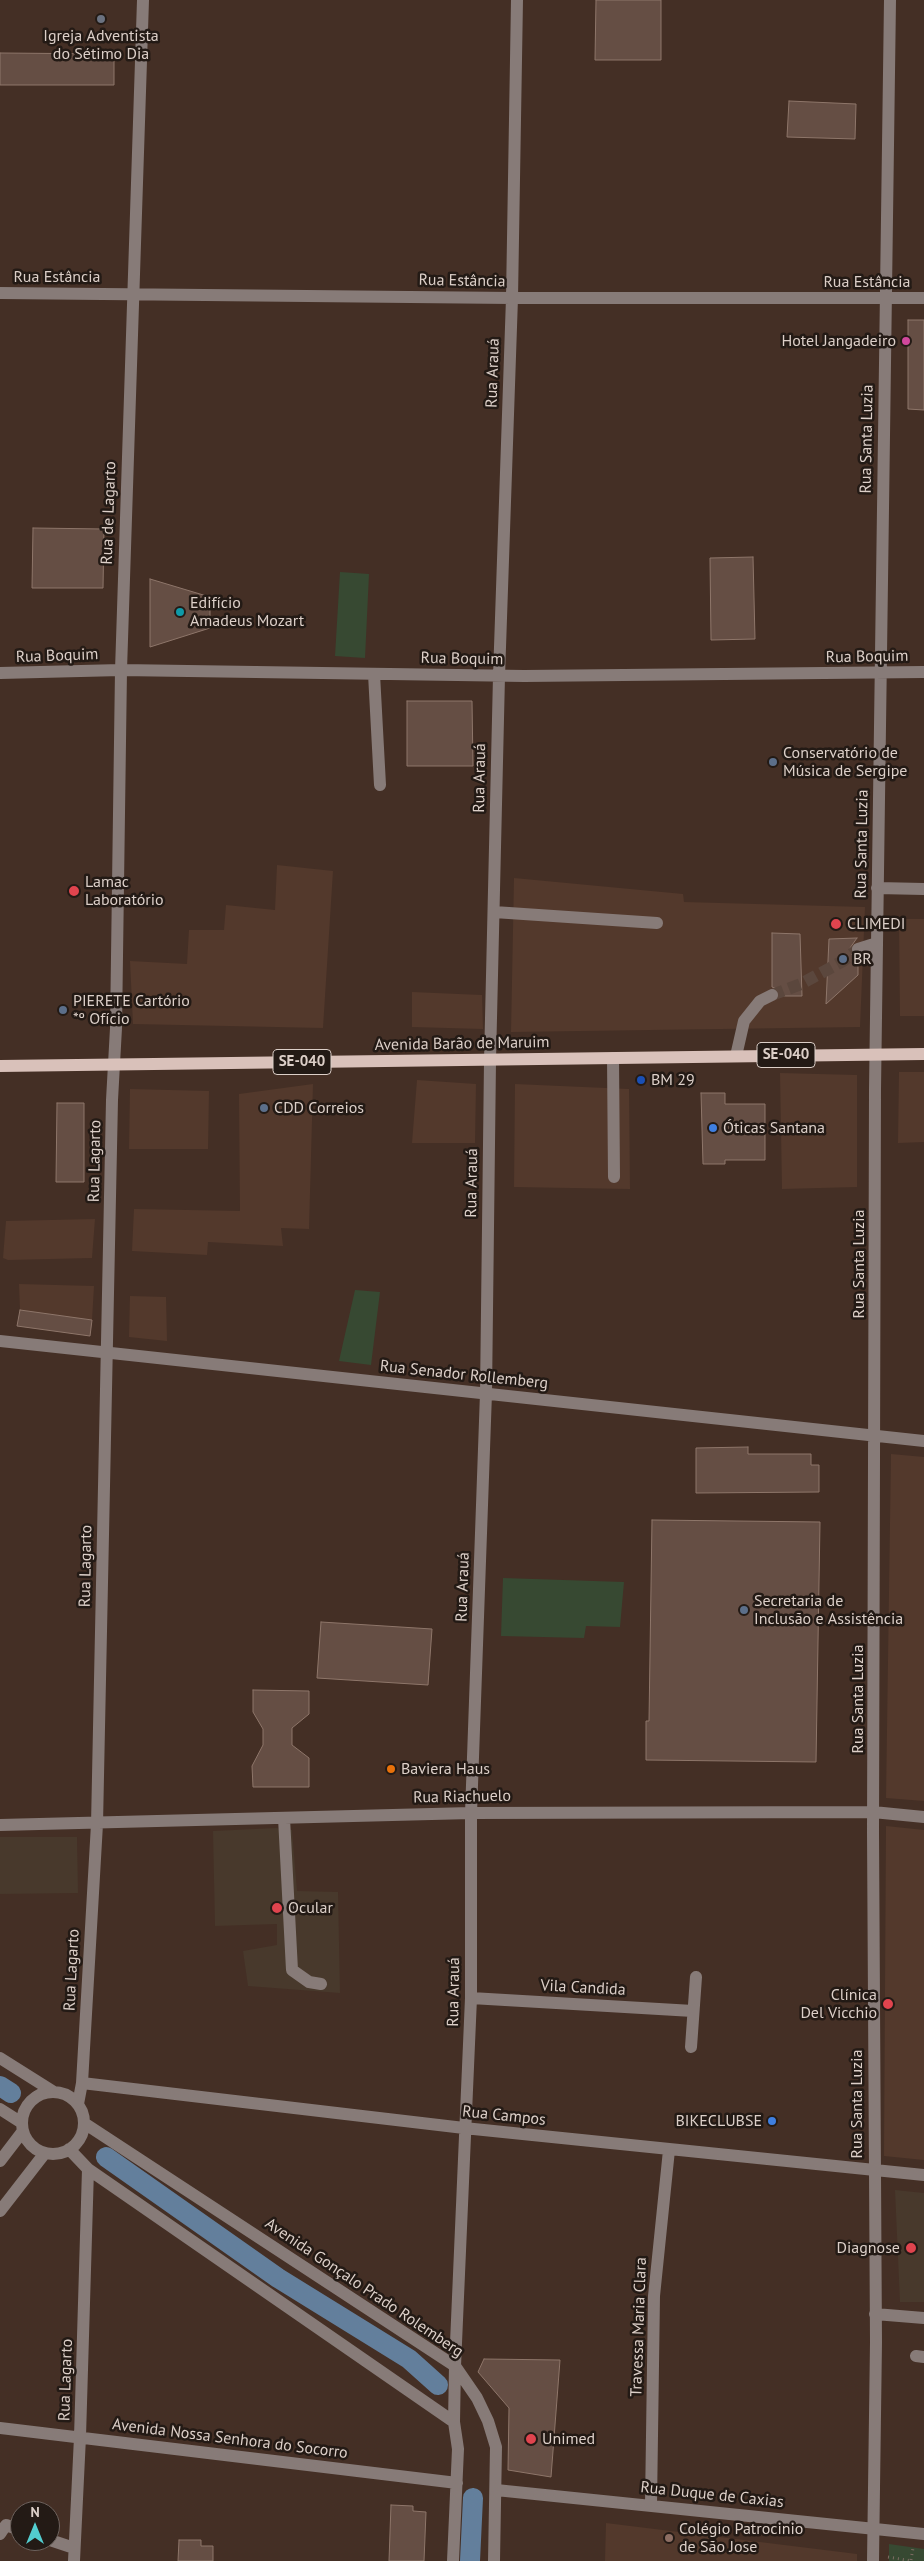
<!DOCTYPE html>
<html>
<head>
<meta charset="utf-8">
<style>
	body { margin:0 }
	#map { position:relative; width:924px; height:2561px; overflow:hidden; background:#442f25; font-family:"PT Sans",sans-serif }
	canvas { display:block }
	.north { position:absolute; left:10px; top:2501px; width:50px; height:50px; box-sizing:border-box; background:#231a15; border:1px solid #6d625d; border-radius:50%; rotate:0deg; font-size:14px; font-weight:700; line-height:20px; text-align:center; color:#dccfc8 }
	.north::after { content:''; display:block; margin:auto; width:18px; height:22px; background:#52cdcf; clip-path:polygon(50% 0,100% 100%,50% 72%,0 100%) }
</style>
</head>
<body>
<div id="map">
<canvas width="924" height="2561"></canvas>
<div class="north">N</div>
</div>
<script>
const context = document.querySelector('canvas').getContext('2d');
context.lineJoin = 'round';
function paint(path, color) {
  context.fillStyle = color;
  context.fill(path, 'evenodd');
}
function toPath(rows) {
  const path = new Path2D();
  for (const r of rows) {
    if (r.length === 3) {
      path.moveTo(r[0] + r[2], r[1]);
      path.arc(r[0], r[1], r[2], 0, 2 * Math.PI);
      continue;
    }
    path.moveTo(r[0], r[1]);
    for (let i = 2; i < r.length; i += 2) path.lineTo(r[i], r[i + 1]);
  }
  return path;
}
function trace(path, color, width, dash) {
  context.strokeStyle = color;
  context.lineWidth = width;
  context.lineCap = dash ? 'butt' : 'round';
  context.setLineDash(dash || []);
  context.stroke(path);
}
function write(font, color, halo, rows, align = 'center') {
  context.font = font + ' "PT Sans",sans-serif';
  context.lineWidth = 5;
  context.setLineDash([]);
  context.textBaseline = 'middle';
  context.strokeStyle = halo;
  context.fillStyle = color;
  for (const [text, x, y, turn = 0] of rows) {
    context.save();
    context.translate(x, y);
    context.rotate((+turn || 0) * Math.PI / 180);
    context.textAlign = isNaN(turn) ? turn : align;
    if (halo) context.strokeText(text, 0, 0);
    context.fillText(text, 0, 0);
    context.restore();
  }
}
paint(toPath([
	[277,865,333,871,323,1028,133,1024,130,961,187,964,189,930,224,930,226,905,275,910],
	[514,878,683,894,684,902,865,907,860,1027,511,1032],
	[899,919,924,919,924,1016,900,1016],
	[412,992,482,995,483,1029,412,1027],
	[899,1072,924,1072,924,1142,898,1143],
	[780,1073,857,1075,857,1187,782,1189],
	[417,1080,476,1084,475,1143,412,1143],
	[313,1084,309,1229,281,1228,283,1246,208,1242,207,1255,132,1251,134,1209,240,1211,239,1094],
	[515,1084,629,1089,630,1189,514,1187],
	[130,1089,209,1091,208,1149,129,1149],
	[95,1219,92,1258,8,1260,3,1258,6,1221],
	[19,1284,94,1286,92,1320,20,1310],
	[130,1296,166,1297,167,1341,129,1337],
	[891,1454,924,1457,924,1801,886,1798],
	[886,1826,924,1830,924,2160,884,2156],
	[606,2523,857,2554,857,2561,605,2561]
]), '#53392c');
paint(toPath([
	[276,1828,292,1830,297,1891,338,1892,340,1993,248,1986,243,1951,277,1945,277,1924,215,1926,213,1831],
	[0,1837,77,1837,78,1893,0,1894],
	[895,2190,924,2193,924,2302,900,2302]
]), '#48392c');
paint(toPath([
	[340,572,369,574,365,658,335,656],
	[355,1290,380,1292,371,1365,339,1361],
	[503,1578,624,1582,620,1627,586,1626,584,1638,501,1636],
	[889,2544,924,2549,924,2561,889,2561]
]), '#374932');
trace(toPath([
	[0,2086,11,2093],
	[106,2157,278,2278,409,2359,438,2385],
	[470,2561,473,2498]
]), '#637f9c', 20);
const building = toPath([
	[596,0,661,0,661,60,595,60,596,0],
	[0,53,114,54,114,85,0,85,0,53],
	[789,101,856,104,855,139,787,137,789,101],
	[908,320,924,320,924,410,908,409,908,320],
	[33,528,104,529,103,588,32,588,33,528],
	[753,557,755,639,711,640,710,558,753,557],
	[150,579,210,597,210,628,150,647,150,579],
	[407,701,472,701,473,766,407,766,407,701],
	[772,933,800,934,802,996,780,996,777,989,772,987,772,933],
	[857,938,850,948,852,955,858,957,858,975,826,1004,829,939,857,938],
	[701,1093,725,1093,725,1104,765,1104,765,1160,725,1160,725,1164,703,1164,701,1093],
	[57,1103,84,1103,84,1182,56,1182,57,1103],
	[20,1310,92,1320,90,1336,17,1326,20,1310],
	[748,1447,748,1454,811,1454,811,1465,819,1465,819,1492,696,1493,696,1448,748,1447],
	[652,1520,820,1522,816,1762,646,1760,646,1721,649,1721,652,1520],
	[321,1622,432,1629,428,1685,317,1678,321,1622],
	[253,1690,309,1691,309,1714,292,1728,292,1745,309,1758,309,1787,253,1787,252,1766,263,1745,263,1729,253,1712,253,1690],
	[484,2359,560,2360,551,2477,508,2470,509,2408,478,2372,484,2359],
	[391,2505,413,2506,413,2511,426,2512,424,2561,389,2561,391,2505],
	[179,2540,201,2540,201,2546,213,2546,213,2561,178,2561,179,2540]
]);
paint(building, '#654e44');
trace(building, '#8e766a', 1);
trace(toPath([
	[772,995,801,984,843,961,858,949]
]), '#5b473d', 12, [12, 6]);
trace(toPath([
	[888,2557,912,2561],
	[911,2560,913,2548]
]), '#7f6d64', 3, [1, 4]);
trace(toPath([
	[0,293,512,298,924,298],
	[0,673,121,670,524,676,924,672],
	[374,674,380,785],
	[877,888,924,889],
	[494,912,657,923],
	[858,949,877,943],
	[736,1056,744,1021,760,1001,772,995],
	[613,1058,614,1177],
	[0,1341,924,1441],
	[284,1818,292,1970,309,1982,321,1984],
	[0,1825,471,1813,873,1812,924,1817],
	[471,1998,693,2011],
	[691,2047,696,1977],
	[0,2058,54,2092],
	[82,2083,464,2128,924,2175],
	[53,2123,31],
	[78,2104,82,2083,97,1824,112,1100,116,1028,121,670,143,0],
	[0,2109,22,2123],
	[84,2123,455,2366,477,2398,488,2421,496,2447,494,2561],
	[69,2149,88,2169,454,2422],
	[0,2161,23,2131],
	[0,2211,45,2153],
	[875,2314,924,2318],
	[916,2356,924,2357],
	[0,2428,457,2483],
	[496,2490,924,2534],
	[651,2505,654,2296,669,2150],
	[0,2534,6,2525,20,2530],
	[50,2540,74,2548],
	[74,2561,80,2437,88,2169],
	[453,2561,458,2449,454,2422,455,2366,471,1998,471,1813,486,1393,490,1061,499,676,512,298,517,0],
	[873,2561,876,2342,873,1832,875,1089,890,0]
]), '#877b78', 12);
trace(toPath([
	[0,1066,924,1054]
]), '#d9c1ba', 12);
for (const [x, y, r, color] of [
	[101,19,5,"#6b7280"],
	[906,341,5,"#d1479c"],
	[180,612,5,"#0f9aa8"],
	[773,762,5,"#5c6f8a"],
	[74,891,6,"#e0444e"],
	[836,924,6,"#e0444e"],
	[843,959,5,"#5c6f8a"],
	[63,1010,5,"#5c6f8a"],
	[641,1080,5,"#1a4fb4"],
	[264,1108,5,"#5c6f8a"],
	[713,1128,5,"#3f7fe0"],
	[744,1610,5,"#5c6f8a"],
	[391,1769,5,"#e8710a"],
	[277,1908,6,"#e0444e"],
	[888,2004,6,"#e0444e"],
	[772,2121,5,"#3f7fe0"],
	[911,2248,6,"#e0444e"],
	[531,2439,6,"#e0444e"],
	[669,2538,5,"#8d6e63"]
]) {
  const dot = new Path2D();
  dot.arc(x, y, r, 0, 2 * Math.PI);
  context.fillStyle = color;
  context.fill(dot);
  trace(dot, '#231a15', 2);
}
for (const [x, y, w] of [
	[786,1055,58],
	[302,1062,58]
]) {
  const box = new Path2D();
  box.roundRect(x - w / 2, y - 12.5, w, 25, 4);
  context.fillStyle = '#231a15';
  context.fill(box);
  trace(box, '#dccfc8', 1);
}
write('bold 15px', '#dccfc8', null, [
	["SE-040",786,1055],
	["SE-040",302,1062]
]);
write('16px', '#dccfc8', '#231a15', [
	["Igreja Adventista",101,36,"center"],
	["do Sétimo Dia",101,54,"center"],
	["Hotel Jangadeiro",896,341,"right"],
	["Edifício",190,603],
	["Amadeus Mozart",190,621],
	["Conservatório de",783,753],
	["Música de Sergipe",783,771],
	["Lamac",85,882],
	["Laboratório",85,900],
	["CLIMEDI",847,924],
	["BR",853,959],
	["PIERETE Cartório",73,1001],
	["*º Ofício",73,1019],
	["BM 29",651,1080],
	["CDD Correios",274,1108],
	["Óticas Santana",723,1128],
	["Secretaria de",754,1601],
	["Inclusão e Assistência",754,1619],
	["Baviera Haus",401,1769],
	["Ocular",288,1908],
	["Clínica",877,1995,"right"],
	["Del Vicchio",877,2013,"right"],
	["BIKECLUBSE",762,2121,"right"],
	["Diagnose",900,2248,"right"],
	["Unimed",542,2439],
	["Colégio Patrocinio",679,2529],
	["de São Jose",679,2547]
], 'left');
write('16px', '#dccfc8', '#231a15', [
	["Rua Estância",57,277],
	["Rua Estância",462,281,1],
	["Rua Estância",867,282],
	["Rua Arauá",493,373,-88],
	["Rua Santa Luzia",867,439,-89],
	["Rua de Lagarto",109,513,-88],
	["Rua Boquim",57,656,-2],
	["Rua Boquim",867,657,-1],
	["Rua Boquim",462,659,1],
	["Rua Arauá",480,778,-89],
	["Rua Santa Luzia",862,844,-89],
	["Avenida Barão de Maruim",462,1044,-1],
	["Rua Lagarto",95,1161,-89],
	["Rua Arauá",472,1183,-89],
	["Rua Santa Luzia",859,1264,-90],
	["Rua Senador Rollemberg",464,1375,6],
	["Rua Lagarto",86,1566,-89],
	["Rua Arauá",463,1587,-88],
	["Rua Santa Luzia",858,1699,-90],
	["Rua Riachuelo",462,1797,-1],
	["Rua Lagarto",72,1970,-87],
	["Vila Candida",583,1988,3],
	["Rua Arauá",454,1992,-89],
	["Rua Santa Luzia",857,2104,-90],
	["Rua Campos",504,2116,6],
	["Avenida Gonçalo Prado Rolemberg",364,2288,34],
	["Travessa Maria Clara",639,2327,-88],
	["Rua Lagarto",66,2380,-88],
	["Avenida Nossa Senhora do Socorro",230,2439,7],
	["Rua Duque de Caxias",712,2495,6]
]);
</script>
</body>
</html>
